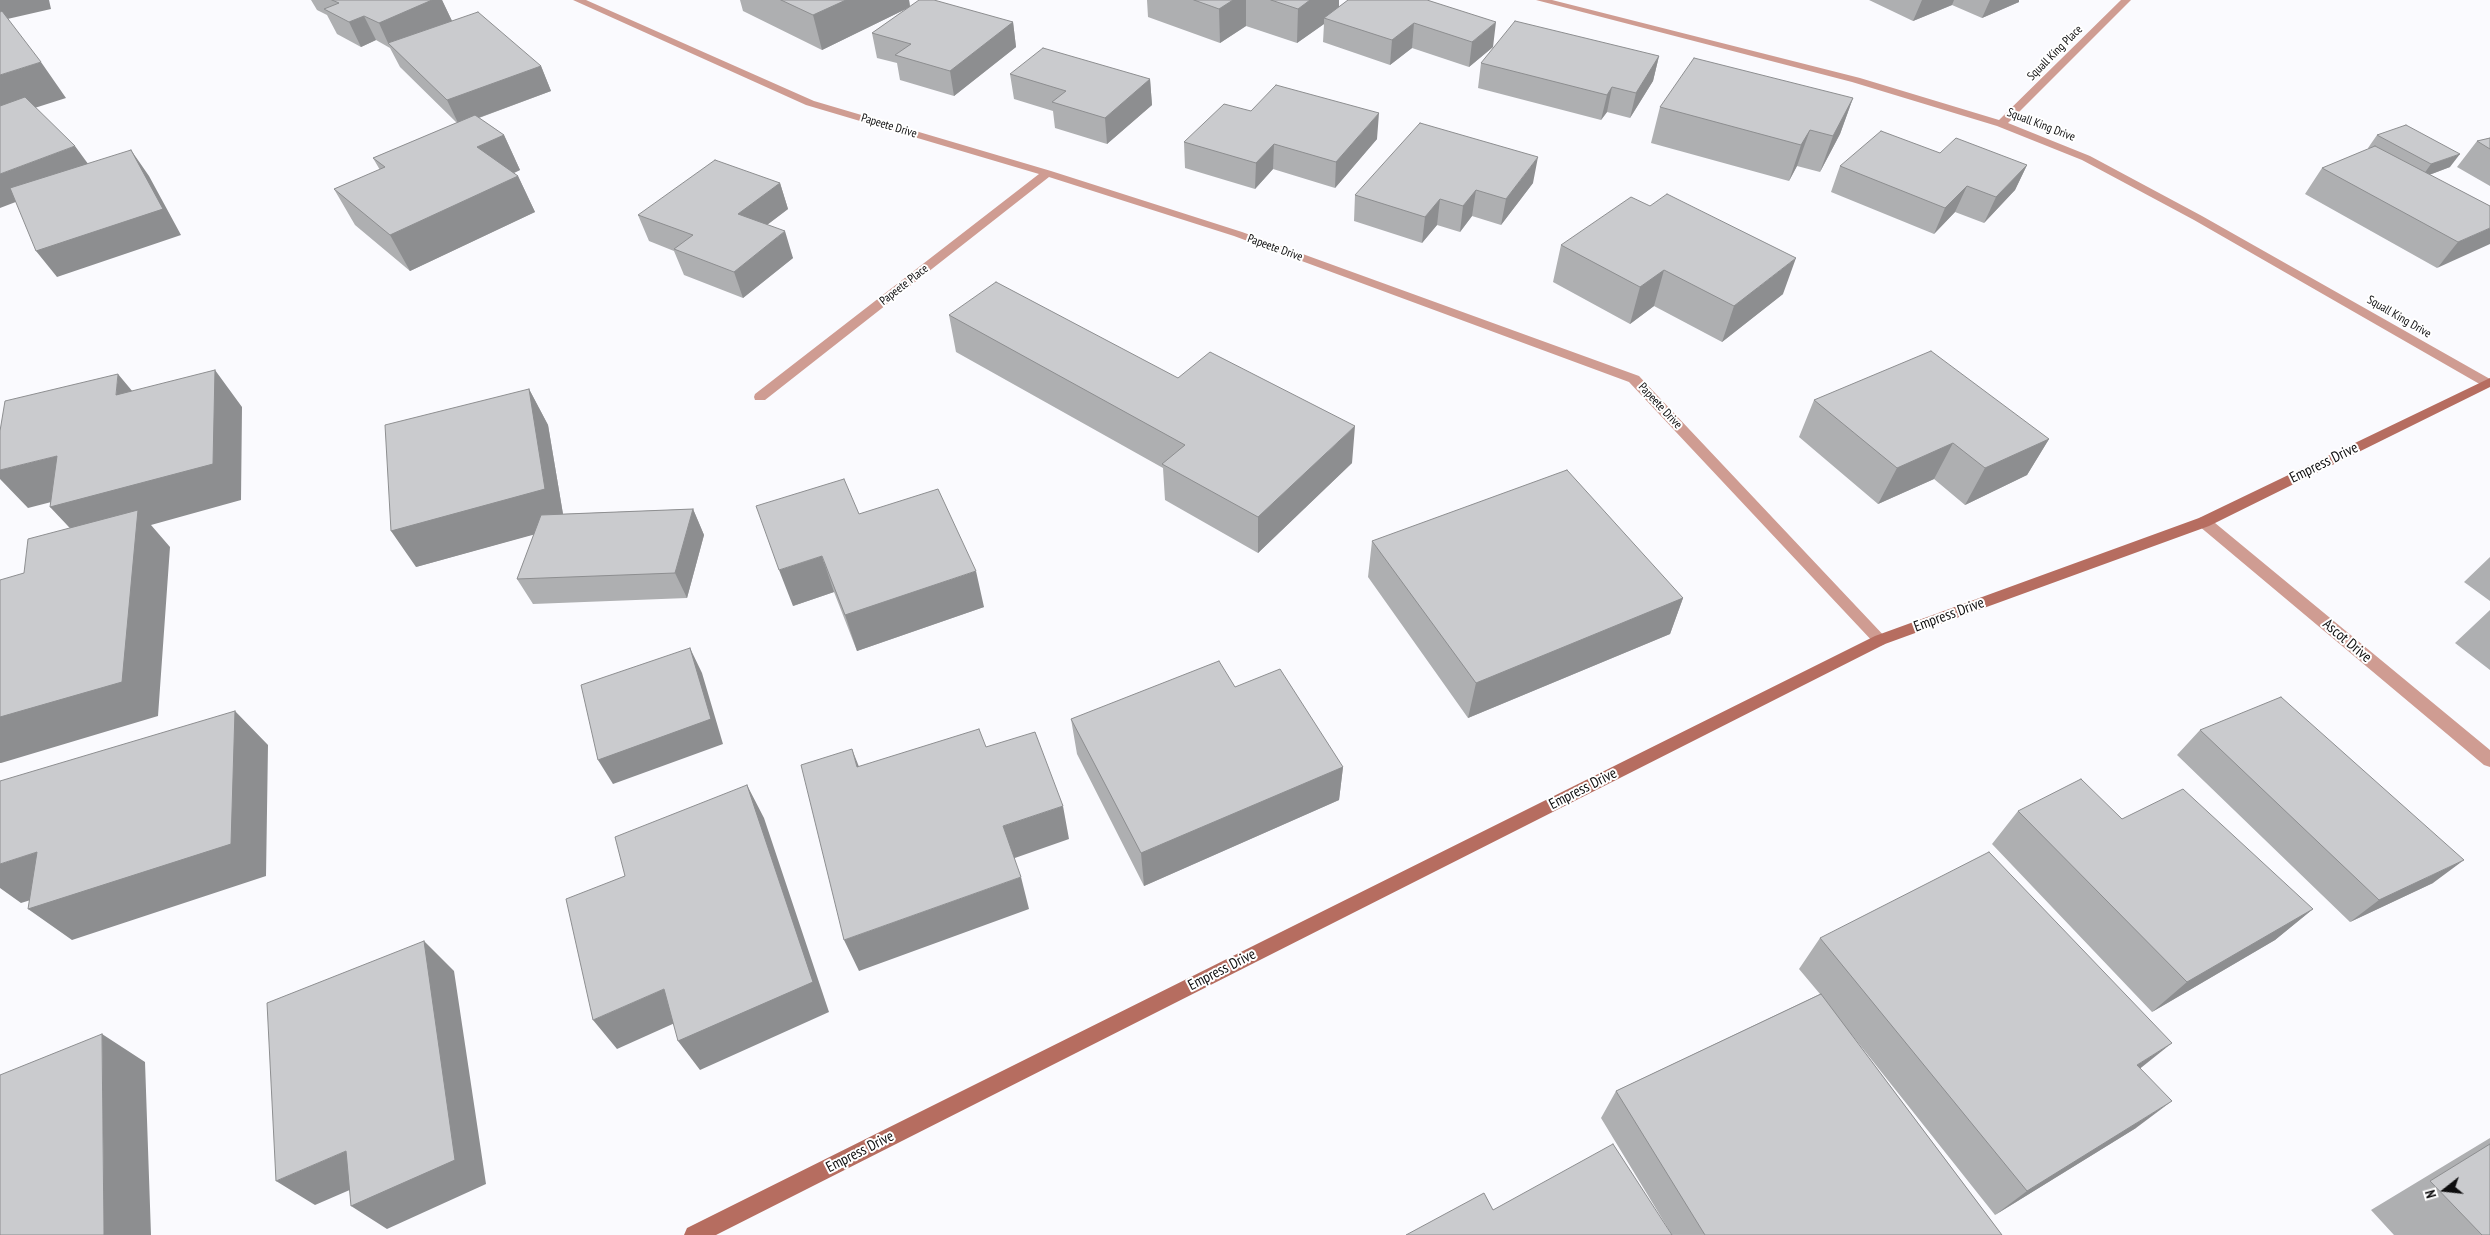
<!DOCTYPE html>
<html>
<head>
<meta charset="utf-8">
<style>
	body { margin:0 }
	#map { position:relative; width:2490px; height:1235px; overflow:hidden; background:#fafafe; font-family:"PT Sans Narrow",sans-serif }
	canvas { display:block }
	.north { position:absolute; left:2420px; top:1165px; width:50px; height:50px; -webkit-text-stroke:4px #fff; paint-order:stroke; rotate:254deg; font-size:14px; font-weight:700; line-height:20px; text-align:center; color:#0d0d0e }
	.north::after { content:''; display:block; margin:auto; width:18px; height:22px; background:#0d0d0e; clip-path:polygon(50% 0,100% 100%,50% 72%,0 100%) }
</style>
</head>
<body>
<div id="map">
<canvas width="2490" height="1235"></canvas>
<div class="north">N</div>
</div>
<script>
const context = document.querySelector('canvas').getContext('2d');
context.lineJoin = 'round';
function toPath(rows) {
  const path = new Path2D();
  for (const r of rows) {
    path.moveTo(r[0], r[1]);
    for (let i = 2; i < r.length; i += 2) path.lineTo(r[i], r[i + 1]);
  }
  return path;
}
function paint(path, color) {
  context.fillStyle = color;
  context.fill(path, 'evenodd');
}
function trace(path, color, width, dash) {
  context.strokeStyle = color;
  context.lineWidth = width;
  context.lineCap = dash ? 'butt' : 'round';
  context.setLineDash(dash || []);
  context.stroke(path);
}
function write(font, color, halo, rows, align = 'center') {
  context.font = font + ' "PT Sans Narrow",sans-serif';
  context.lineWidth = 4;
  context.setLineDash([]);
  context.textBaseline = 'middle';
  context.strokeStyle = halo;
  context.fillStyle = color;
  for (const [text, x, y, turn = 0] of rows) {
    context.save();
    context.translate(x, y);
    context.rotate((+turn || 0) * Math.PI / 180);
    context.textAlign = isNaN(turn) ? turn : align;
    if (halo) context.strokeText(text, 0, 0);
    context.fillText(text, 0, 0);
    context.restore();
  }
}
paint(toPath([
	[573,0,586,0,814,101,1051,171,1242,232,1639,376,1888,640,1885,644,1880,646,1875,644,1629,382,1234,236,1049,177,765,400,755,400,754,397,755,394,1039,174,806,105,573,0],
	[1536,0,1552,0,1860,78,1999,120,2121,0,2131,0,2008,123,2090,156,2202,216,2490,379,2490,387,2483,386,2194,220,2082,160,1997,126,1852,82,1536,0],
	[2204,517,2209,518,2490,750,2490,767,2484,765,2199,526,2197,522,2199,518,2204,517]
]), '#cf9c92');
paint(toPath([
	[2490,378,2490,387,2209,526,1885,644,716,1235,684,1235,687,1228,1875,636,2199,518,2490,378]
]), '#b66d60');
paint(toPath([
	[311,0,442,0,452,21,541,66,551,91,479,118,504,135,520,170,514,173,518,176,535,212,410,271,355,225,334,189,380,170,373,158,457,123,400,67,390,48,376,40,361,47,337,34,327,15,317,10],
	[740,0,909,0,910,6,1013,22,1016,47,954,96,900,80,897,63,877,58,872,33,908,8,822,50,743,11],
	[1147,0,1339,0,1339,7,1348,0,1493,47,1469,67,1412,48,1390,65,1323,42,1324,24,1297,43,1246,26,1220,43,1148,17],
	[1869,0,2019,0,2019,2,1982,18,1952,5,1913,21],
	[1659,56,1653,81,1630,118,1607,112,1601,120,1478,88,1481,63],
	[1010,74,1150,79,1152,105,1107,144,1055,128,1053,111,1014,99],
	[1853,98,1840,134,1820,172,1797,166,1789,181,1651,143,1660,107],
	[1251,111,1377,139,1335,188,1273,169,1255,189,1185,168,1184,142],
	[2377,135,2450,167,2429,175,2490,206,2437,268,2305,194,2322,168,2369,149,2368,148],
	[2490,138,2490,186,2457,167,2477,141],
	[1940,153,2027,165,2015,190,1984,223,1955,212,1934,234,1831,192,1840,166],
	[780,183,788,209,767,225,793,258,743,298,684,275,674,251,649,241,638,215],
	[1533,183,1501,225,1472,216,1460,232,1437,225,1422,243,1354,221,1355,195],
	[1561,245,1783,294,1722,342,1654,306,1630,324,1553,282],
	[949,315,1178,378,1352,463,1258,553,1165,500,1163,468,956,352],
	[529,389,548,425,563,514,693,509,704,535,687,598,533,604,517,579,534,534,416,567],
	[1814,400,2049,439,2027,475,1965,505,1934,479,1878,504,1799,437],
	[859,514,984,607,857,651,834,592,793,606],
	[1372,541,1683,598,1670,634,1468,718,1368,577],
	[2490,557,2490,601,2464,582],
	[2490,610,2490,670,2455,643],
	[1235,687,1343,767,1339,800,1144,886,1077,754,1071,719],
	[2200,730,2433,883,2350,922,2177,755],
	[2018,811,2122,819,2313,909,2275,940,2152,1012,1992,844],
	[1820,938,2141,1068,2136,1128,1995,1215,1848,1030,2002,1235,1672,1235,1601,1118,1616,1091,1820,994,1799,969],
	[2490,1138,2490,1235,2394,1235,2371,1210]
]), '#aeafb1');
paint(toPath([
	[0,0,49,0,51,9,3,20,0,31],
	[432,0,442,0,452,21,388,43,379,23],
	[846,0,909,0,910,7,822,50,813,15],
	[1233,0,1246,0,1246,26,1220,43,1219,9],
	[1310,0,1339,0,1339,13,1324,18,1324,24,1297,43,1298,9],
	[1922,0,1954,0,1952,5,1913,21],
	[1990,0,2019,0,2019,2,1982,18],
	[364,16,376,40,361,47,349,22],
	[1013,22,1016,47,954,96,950,71],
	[1496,22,1493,47,1469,67,1472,42],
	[1414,23,1412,48,1390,65,1392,40],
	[1659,56,1653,81,1630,118,1636,93],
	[41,62,66,98,0,119,0,75],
	[541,66,551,91,459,125,447,100],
	[1150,79,1152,105,1107,144,1105,118],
	[1612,87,1607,112,1601,120,1607,95],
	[1853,98,1840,134,1820,172,1833,136],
	[1379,113,1377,139,1335,188,1336,162],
	[1810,130,1797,166,1789,181,1801,145],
	[504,135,520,170,494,182,477,147],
	[1274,144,1273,169,1255,189,1256,163],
	[75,146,94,172,0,208,0,174],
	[131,150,149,176,181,235,57,277,36,251],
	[2460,154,2450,167,2421,178,2431,164],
	[1538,157,1533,183,1501,225,1506,199],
	[2027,165,2015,190,1984,223,1996,197],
	[518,176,535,212,410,271,390,235],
	[780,183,788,209,747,240,738,214],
	[1967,186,1955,212,1934,234,1945,208],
	[1476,190,1472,216,1460,232,1463,206],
	[1440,199,1437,225,1422,243,1425,217],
	[2490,228,2490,244,2437,268,2458,242],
	[785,231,793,258,743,298,734,272],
	[1796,258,1783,294,1722,342,1734,306],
	[1664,270,1654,306,1630,324,1640,287],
	[215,370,242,407,241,500,151,525,170,547,158,716,1,763,0,763,0,717,84,543,50,507],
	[118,374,148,410,116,395],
	[529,389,548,425,565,526,416,567,391,531],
	[1355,426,1352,463,1258,553,1258,517],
	[2049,439,2027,475,1965,505,1985,468],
	[1953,443,1934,479,1878,504,1897,468],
	[57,456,90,492,28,508,0,479,0,470],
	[693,509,704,535,687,598,675,573],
	[822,556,834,592,793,606,779,570],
	[976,571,984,607,857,651,845,615],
	[1683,598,1670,634,1468,718,1476,683],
	[690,648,702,673,723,744,613,784,598,760],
	[235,711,268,745,266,876,72,940,28,909],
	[852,749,865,782,857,767],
	[1343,767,1339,800,1144,886,1141,853],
	[747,785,764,818,829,1012,700,1070,678,1041],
	[1063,806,1069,839,1012,859,1003,826],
	[37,852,79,885,21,903,0,888,0,864],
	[2464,860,2433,883,2350,922,2379,900],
	[1021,877,1029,909,859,971,844,940],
	[2313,909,2275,940,2152,1012,2187,982],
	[424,941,454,971,486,1184,387,1229,351,1206],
	[664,989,686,1018,617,1049,593,1020],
	[102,1034,145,1062,151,1235,104,1235],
	[2172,1043,2137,1071,2137,1065],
	[2172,1101,2136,1128,1995,1215,2027,1191],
	[346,1151,382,1176,315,1205,276,1181]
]), '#8d8e90');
const building = toPath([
	[332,0,432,0,379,23,364,16,349,22,324,9,339,3,332,0],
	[781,0,846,0,813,15,781,0],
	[919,0,934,0,1013,22,950,71,895,55,911,44,872,33,919,0],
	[1194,0,1233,0,1219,9,1194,0],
	[1271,0,1310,0,1298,9,1271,0],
	[1348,0,1427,0,1496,22,1472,42,1414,23,1392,40,1324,18,1348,0],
	[2,11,41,62,0,75,0,12,2,11],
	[478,12,541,66,447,100,388,43,478,12],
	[1515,21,1659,56,1636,93,1612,87,1607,95,1481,63,1515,21],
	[1043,48,1150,79,1105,118,1052,102,1066,91,1010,74,1043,48],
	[1694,58,1853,98,1833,136,1810,130,1801,145,1660,107,1694,58],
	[1276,85,1379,113,1336,162,1274,144,1256,163,1184,142,1224,104,1251,111,1276,85],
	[25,97,75,146,0,174,0,106,25,97],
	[475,115,504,135,477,147,518,176,390,235,334,189,385,167,373,158,475,115],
	[1420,123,1538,157,1506,199,1476,190,1463,206,1440,199,1425,217,1355,195,1420,123],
	[2406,125,2460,154,2431,164,2377,135,2406,125],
	[1881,131,1940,153,1956,138,2027,165,1996,197,1967,186,1945,208,1840,166,1881,131],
	[2490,138,2490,149,2477,141,2490,138],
	[2375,146,2490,206,2490,228,2458,242,2322,168,2375,146],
	[131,150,163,209,36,251,10,188,131,150],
	[715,160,780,183,738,214,785,231,734,272,674,249,693,235,638,215,715,160],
	[1667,194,1796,258,1734,306,1664,270,1640,287,1561,245,1631,197,1650,206,1667,194],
	[996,282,1178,378,1210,352,1355,426,1258,517,1162,464,1185,445,949,315,996,282],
	[1931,351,2049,439,1985,468,1953,443,1897,468,1814,400,1931,351],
	[215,370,213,464,50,507,57,456,0,470,0,431,5,401,118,374,116,395,215,370],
	[529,389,545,489,391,531,385,425,529,389],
	[1567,470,1683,598,1476,683,1372,541,1567,470],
	[844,479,859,514,938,489,976,571,845,615,822,556,779,570,756,506,844,479],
	[693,509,675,573,517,579,541,515,693,509],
	[138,510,122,682,0,717,0,580,24,573,28,539,138,510],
	[690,648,711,719,598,760,581,685,690,648],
	[1219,661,1235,687,1280,669,1343,767,1141,853,1071,719,1219,661],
	[2281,697,2464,860,2379,900,2200,730,2281,697],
	[235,711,231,844,28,909,37,852,0,864,0,781,235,711],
	[979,729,986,747,1035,732,1063,806,1003,826,1021,877,844,940,801,765,852,749,857,767,979,729],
	[2081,779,2122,819,2183,789,2313,909,2187,982,2018,811,2081,779],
	[747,785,813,982,678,1041,664,989,593,1020,566,899,625,876,615,837,747,785],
	[1989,852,2172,1043,2137,1065,2172,1101,2027,1191,1820,938,1989,852],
	[424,941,455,1160,351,1206,346,1151,276,1181,267,1003,424,941],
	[1821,994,2002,1235,1705,1235,1616,1091,1821,994],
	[102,1034,104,1235,0,1235,0,1075,102,1034],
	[1613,1144,1672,1235,1406,1235,1484,1193,1493,1210,1613,1144],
	[2490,1144,2490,1235,2482,1235,2430,1181,2490,1144]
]);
paint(building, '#cacbce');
trace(building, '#8d8e90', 1);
write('12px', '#0d0d0e', '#fff', [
	["Squall King Place",2055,53,-45],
	["Squall King Drive",2041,125,21],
	["Papeete Drive",889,126,17],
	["Papeete Drive",1275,248,20],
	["Papeete Place",904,285,-38],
	["Squall King Drive",2399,317,30],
	["Papeete Drive",1660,406,47]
]);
write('15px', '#0d0d0e', '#fff', [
	["Empress Drive",2324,463,-26],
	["Empress Drive",1949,615,-20],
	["Ascot Drive",2347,641,40],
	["Empress Drive",1583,789,-27],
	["Empress Drive",1222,970,-27],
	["Empress Drive",860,1152,-27]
]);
</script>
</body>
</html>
